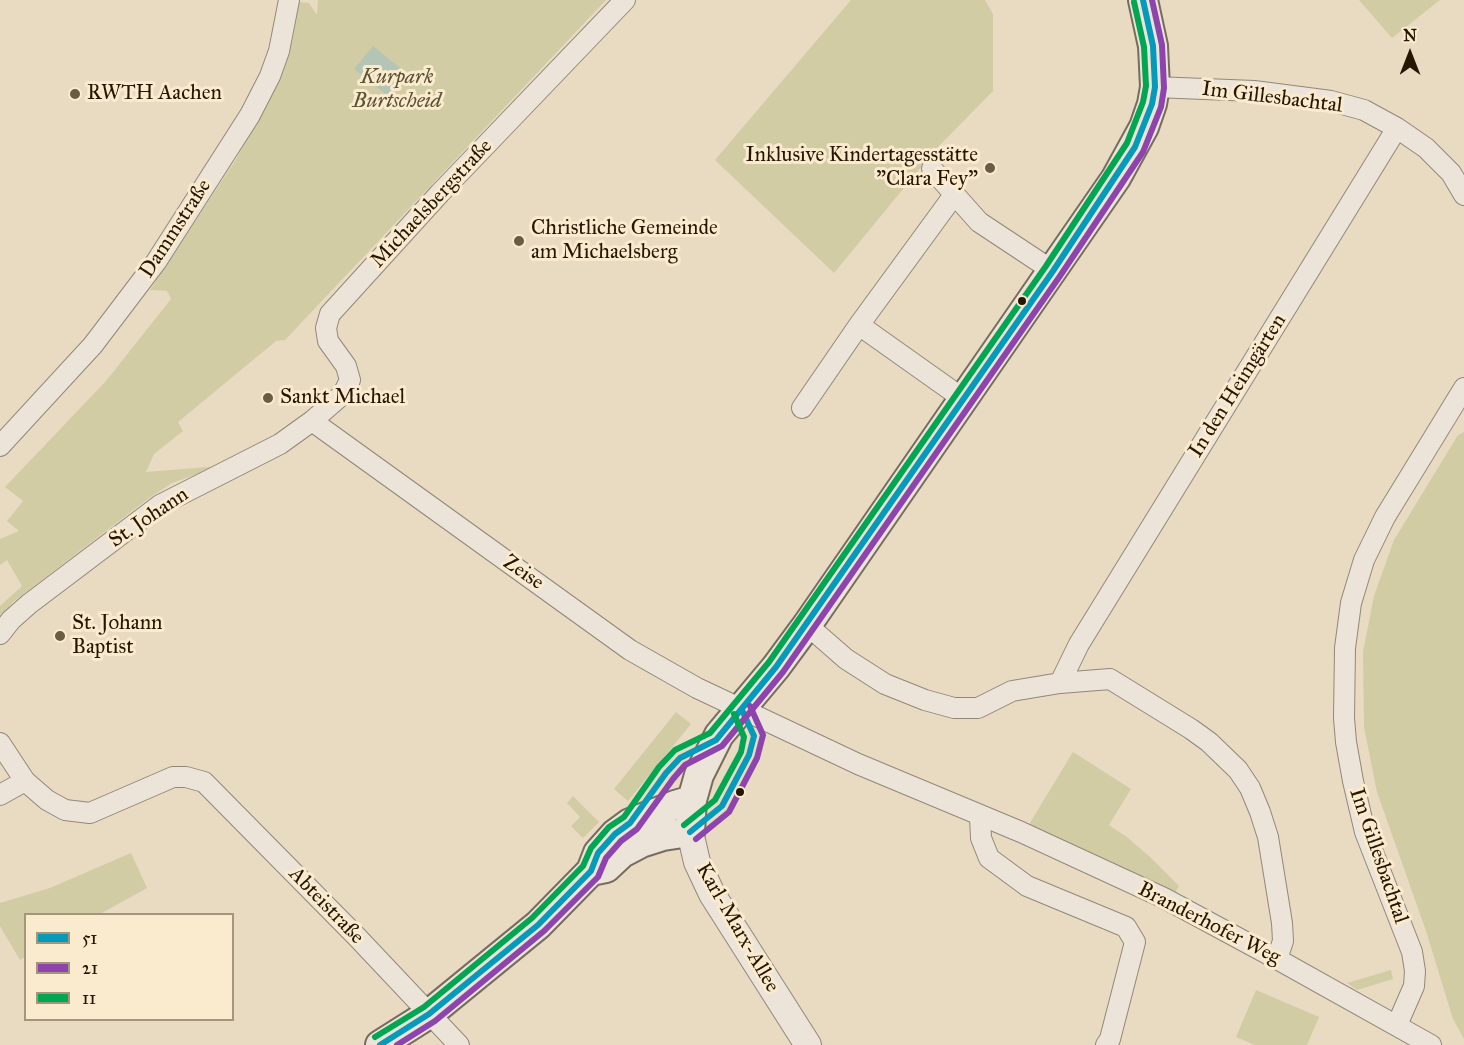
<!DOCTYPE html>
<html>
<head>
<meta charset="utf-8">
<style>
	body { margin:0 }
	#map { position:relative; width:1464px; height:1045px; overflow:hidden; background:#e9dac2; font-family:"IM FELL Great Primer",serif }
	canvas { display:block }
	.legend { position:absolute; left:24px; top:913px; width:210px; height:108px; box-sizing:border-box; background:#faeace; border:2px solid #a4957d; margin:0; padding:8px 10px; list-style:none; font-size:18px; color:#241603 }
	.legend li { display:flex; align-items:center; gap:12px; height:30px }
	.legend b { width:30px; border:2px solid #a4957d }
	.north { position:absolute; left:1380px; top:24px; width:60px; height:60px; -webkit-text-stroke:4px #faeace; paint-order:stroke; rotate:0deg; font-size:16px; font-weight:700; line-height:24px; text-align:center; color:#241603 }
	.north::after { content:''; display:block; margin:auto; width:21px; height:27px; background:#241603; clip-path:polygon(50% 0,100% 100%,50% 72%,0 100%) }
</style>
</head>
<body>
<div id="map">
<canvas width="1464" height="1045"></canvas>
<ul class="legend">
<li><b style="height:8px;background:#049aba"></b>51</li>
<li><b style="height:8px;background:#8e44ad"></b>21</li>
<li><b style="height:8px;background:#00a651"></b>11</li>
</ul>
<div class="north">N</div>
</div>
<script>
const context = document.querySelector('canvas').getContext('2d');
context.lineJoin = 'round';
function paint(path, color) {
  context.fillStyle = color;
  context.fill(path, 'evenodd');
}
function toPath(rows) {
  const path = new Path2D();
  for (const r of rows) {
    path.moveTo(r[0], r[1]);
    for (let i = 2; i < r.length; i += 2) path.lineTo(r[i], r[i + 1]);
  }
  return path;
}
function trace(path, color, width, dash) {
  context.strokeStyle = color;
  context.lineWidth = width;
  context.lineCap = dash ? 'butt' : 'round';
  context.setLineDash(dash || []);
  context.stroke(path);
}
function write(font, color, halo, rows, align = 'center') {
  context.font = font + ' "IM FELL Great Primer",serif';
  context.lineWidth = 6;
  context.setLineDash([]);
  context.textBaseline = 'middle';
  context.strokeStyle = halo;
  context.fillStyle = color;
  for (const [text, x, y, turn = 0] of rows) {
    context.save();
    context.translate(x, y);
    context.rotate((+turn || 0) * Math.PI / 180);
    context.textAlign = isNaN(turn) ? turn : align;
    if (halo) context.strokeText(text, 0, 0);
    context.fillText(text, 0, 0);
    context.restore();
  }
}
paint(toPath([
	[318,0,606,0,285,340,276,341,178,422,183,431,154,454,146,472,220,466,172,483,149,498,13,602,0,619,0,606,22,586,7,560,0,565,0,539,19,531,7,521,23,501,5,487,106,381,171,299,167,291,150,290,235,161,276,86,292,42,299,2,309,3,317,15],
	[851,0,985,0,993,14,993,91,936,149,834,273,715,160],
	[1359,0,1440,0,1392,38],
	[1464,432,1464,1039,1453,1019,1426,931,1377,792,1364,727,1363,652,1374,596,1394,540,1458,435],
	[676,712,691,724,628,801,614,789],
	[1073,752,1131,789,1109,825,1128,838,1151,858,1179,886,1173,896,1028,826],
	[573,796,599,822,583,838,571,826,580,817,567,803],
	[131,853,147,888,100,914,26,914,25,957,20,960,0,926,0,903,50,888],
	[1391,970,1393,979,1357,990,1347,983],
	[1256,990,1319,1017,1307,1045,1255,1045,1236,1037]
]), '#d1cca4');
paint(toPath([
	[373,46,405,72,387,95,354,69]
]), '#b4c5b5');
const minor = toPath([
	[1155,87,1254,91,1331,101,1364,110,1397,128,1426,148,1451,173,1464,195],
	[932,169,979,222,1053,271],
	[859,325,962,398],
	[802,408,859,325,954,195],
	[312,421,630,650,697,688,858,764,1021,832,1164,898,1277,959,1431,1045],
	[0,446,93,345,156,262,250,115,270,76,279,51,289,0],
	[807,625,846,659,885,684,925,700,954,708,978,708,1012,691,1060,683,1110,679,1191,729,1209,742,1238,770,1250,788,1260,812,1268,837,1282,923,1283,941,1277,959],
	[0,634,11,620,29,604,160,505,280,444,312,421,343,394,350,380,346,366,328,341,326,328,330,314,440,193,625,0],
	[1060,683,1079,644,1397,128],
	[0,743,25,781,47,800,65,810,90,813,173,777,186,777,204,782,357,937,459,1045],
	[0,795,25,781],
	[980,817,981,838,989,858,1027,886,1126,927,1135,942,1110,1039,1106,1045],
	[1397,1025,1414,986,1415,971,1412,952,1365,832,1353,781,1346,742,1344,718,1345,648,1351,603,1364,560,1385,517,1464,388]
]);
const tertiary = toPath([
	[690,832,697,862,712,894,808,1045]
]);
const secondary = toPath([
	[591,871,606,868,622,853,641,843,663,836,690,832,692,800,699,775,719,735,776,667,807,625,1116,178,1144,127,1152,104,1155,87,1153,46,1143,0],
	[380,1045,429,1014,538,925,591,871,598,853,615,834,630,823,675,805,692,800]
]);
trace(minor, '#928879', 22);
trace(tertiary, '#928879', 28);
trace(secondary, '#776d5f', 32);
trace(minor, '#ece4d8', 20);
trace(tertiary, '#ece4d8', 26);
trace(secondary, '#ece4d8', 28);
trace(toPath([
	[690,832,722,806,749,755,754,736,742,710],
	[380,1045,429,1014,538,925,591,871,598,853,615,834,630,823,666,773,680,758,716,740,776,667,1053,271,1135,147,1152,104,1155,87,1153,46,1143,0]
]), '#049aba', 6);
trace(toPath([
	[696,839,729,812,757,758,763,735,750,706],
	[397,1045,435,1021,544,931,598,877,606,858,621,841,637,829,673,779,685,765,722,746,783,672,1060,276,1143,152,1161,107,1164,88,1162,45,1152,0]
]), '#8e44ad', 6);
trace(toPath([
	[684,825,715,800,741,752,744,737,734,714],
	[375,1037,424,1007,532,918,583,866,591,848,609,827,624,817,659,767,675,750,710,733,769,662,1046,266,1127,143,1143,102,1146,86,1144,47,1134,2]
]), '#00a651', 6);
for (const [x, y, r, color] of [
	[75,94,6,"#695b46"],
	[990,168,6,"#695b46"],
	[519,241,6,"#695b46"],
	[1022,301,5,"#241603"],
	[268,398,6,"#695b46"],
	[60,636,6,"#695b46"],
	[740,792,5,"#241603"]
]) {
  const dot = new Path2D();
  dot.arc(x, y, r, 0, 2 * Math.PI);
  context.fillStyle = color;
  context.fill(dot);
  trace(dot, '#faeace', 2);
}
write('italic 21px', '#5a5233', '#faeace', [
	["Kurpark",397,78],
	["Burtscheid",397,102]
]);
write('21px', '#241603', '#faeace', [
	["RWTH Aachen",87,94],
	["Inklusive Kindertagesstätte",978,156,"right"],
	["\"Clara Fey\"",978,180,"right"],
	["Christliche Gemeinde",531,229],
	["am Michaelsberg",531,253],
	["Sankt Michael",280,398],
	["St. Johann",72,624],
	["Baptist",72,648]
], 'left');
write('21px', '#241603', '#faeace', [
	["Im Gillesbachtal",1272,98,7],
	["Michaelsbergstraße",432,204,-47],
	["Dammstraße",176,229,-57],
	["In den Heimgärten",1238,386,-58],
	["St. Johann",149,518,-34],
	["Zeise",523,573,35],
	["Im Gillesbachtal",1378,856,71],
	["Abteistraße",326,906,46],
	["Branderhofer Weg",1209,924,27],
	["Karl-Marx-Allee",737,928,60]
]);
</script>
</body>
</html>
